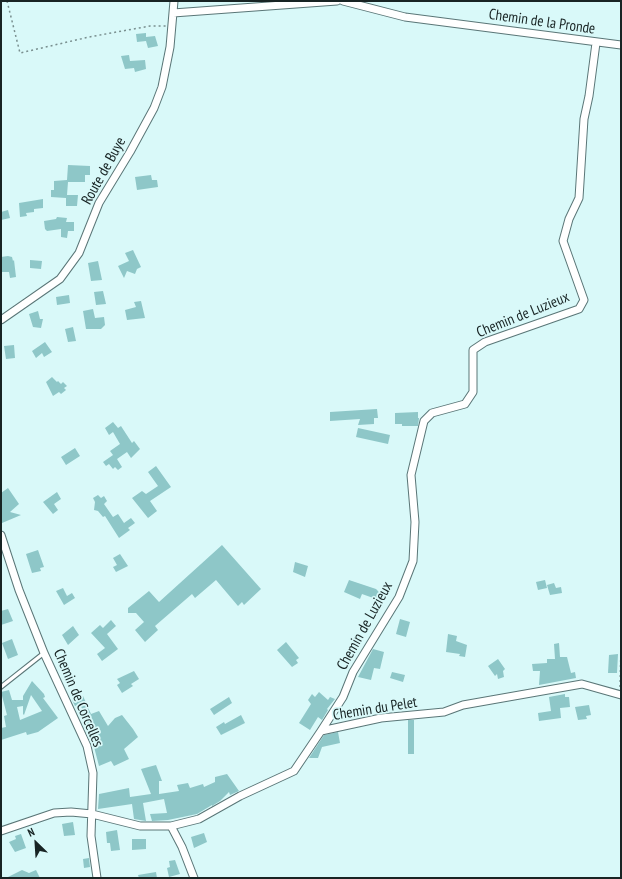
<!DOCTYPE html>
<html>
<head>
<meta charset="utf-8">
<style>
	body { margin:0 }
	#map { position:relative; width:622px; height:879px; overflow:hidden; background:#d9f9f9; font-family:"PT Sans Narrow",sans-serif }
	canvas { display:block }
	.frame { position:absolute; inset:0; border:2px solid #182424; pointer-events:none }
	.north { position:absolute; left:16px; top:823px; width:40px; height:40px; -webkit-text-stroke:3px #d9f9f9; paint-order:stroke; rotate:335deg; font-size:11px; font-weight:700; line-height:16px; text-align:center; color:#182424 }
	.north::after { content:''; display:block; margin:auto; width:14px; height:18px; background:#182424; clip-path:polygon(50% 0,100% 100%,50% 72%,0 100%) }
</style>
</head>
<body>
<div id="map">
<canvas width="622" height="879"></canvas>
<div class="frame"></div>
<div class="north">N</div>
</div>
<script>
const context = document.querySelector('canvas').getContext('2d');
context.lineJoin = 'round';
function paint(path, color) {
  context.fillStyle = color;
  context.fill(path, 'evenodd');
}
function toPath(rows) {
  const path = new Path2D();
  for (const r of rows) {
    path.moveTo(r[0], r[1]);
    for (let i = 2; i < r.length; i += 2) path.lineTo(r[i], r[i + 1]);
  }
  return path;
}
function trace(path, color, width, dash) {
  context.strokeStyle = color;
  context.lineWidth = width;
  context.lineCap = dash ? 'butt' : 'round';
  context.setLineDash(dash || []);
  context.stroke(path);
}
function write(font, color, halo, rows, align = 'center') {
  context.font = font + ' "PT Sans Narrow",sans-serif';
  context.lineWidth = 3.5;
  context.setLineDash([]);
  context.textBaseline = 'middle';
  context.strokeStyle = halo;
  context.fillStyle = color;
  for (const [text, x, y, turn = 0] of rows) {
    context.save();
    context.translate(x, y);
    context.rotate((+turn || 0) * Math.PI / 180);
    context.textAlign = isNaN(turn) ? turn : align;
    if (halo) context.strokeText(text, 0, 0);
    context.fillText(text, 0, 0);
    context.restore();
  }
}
paint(toPath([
	[146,33,146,37,155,36,158,46,148,48,146,41,137,42,136,34],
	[129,55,130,61,145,60,146,69,135,72,134,68,125,69,121,56],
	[68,165,90,166,90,175,85,175,85,182,68,182,67,195,78,195,77,206,66,206,66,198,51,197,51,190,54,190,54,181,67,180],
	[151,175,152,180,157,180,158,187,137,190,135,177],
	[43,199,43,208,34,209,34,212,26,213,27,216,20,217,19,203],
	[8,210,10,218,1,220,1,212],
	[57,217,67,218,66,222,74,222,74,231,68,231,67,238,61,237,61,229,47,231,45,229,44,221,56,219],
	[133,250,141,267,137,269,135,274,127,271,124,278,118,266,129,261,125,253],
	[8,256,12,257,13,261,14,260,16,277,10,278,9,272,1,272,1,257],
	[30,260,42,261,41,269,30,268],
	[98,261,102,280,91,281,88,263],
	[103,291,106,304,96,305,94,292],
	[69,295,70,303,57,305,56,297],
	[141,301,145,318,127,320,125,310,136,307,134,302],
	[93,309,95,318,104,317,105,325,101,329,86,329,83,311],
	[38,311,40,319,43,319,41,328,33,327,29,314],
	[73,327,76,341,68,342,65,329],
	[45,342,52,352,44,357,42,353,36,358,32,351],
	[14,345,15,358,6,359,4,346],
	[52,377,57,382,58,381,61,384,63,382,67,386,64,388,66,390,61,394,59,392,53,396,46,382],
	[377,409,378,418,374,418,374,424,358,425,360,419,330,421,330,412],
	[418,412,418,418,419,418,418,426,402,426,402,424,395,424,395,413],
	[113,422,118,428,121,426,132,443,134,441,140,449,131,458,127,452,117,459,122,467,118,470,115,467,113,469,109,464,106,466,103,462,113,455,110,451,120,444,113,432,109,435,105,428],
	[358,428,390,435,388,444,356,437],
	[75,448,80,456,66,465,61,457],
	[156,466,171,487,150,501,157,511,148,518,132,498,142,491,146,494,158,486,148,472],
	[8,488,19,504,10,512,21,515,2,523,1,493],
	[57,492,61,499,54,504,58,510,53,514,43,502],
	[98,495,101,498,104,496,107,501,104,504,113,517,118,514,124,523,131,518,135,523,128,528,130,530,119,538,105,516,103,517,98,511,94,510,95,502,93,498],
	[222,545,261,589,244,605,242,602,238,606,216,580,195,598,192,594,155,626,158,630,145,642,135,630,144,622,136,613,128,613,128,608,149,591,159,602],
	[38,550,44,567,40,568,41,571,32,573,26,554],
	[120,554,128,566,116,572,113,567,117,565,113,558],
	[295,562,308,566,305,577,293,572],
	[349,580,376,589,379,592,376,599,362,594,360,599,344,592],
	[545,580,547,588,538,590,536,582],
	[554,583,556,588,561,587,562,593,550,595,547,585],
	[63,588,67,596,72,593,75,598,64,605,56,591],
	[8,609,13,621,1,625,1,611],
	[400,619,410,622,406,637,396,634],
	[111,620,116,626,107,634,118,649,102,661,97,654,105,648,91,633,100,625,103,628],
	[73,626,79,635,68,645,62,635],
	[448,634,457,636,456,641,467,645,465,657,459,656,460,654,446,652],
	[12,639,18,655,8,659,2,643],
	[286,642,299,658,296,660,298,663,292,667,277,650],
	[559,643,560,657,567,657,571,673,575,672,576,678,539,685,540,671,533,671,532,664,547,663,547,659,555,659,554,644],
	[373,649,384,652,380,669,374,668,371,680,358,677],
	[618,654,617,673,608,673,609,655],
	[498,659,505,669,503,671,504,677,498,679,497,674,495,676,488,666],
	[134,671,139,679,131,684,133,686,122,693,117,685,120,683,117,679],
	[392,672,405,675,403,682,390,678],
	[32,681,44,694,45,697,43,698,58,718,38,732,27,735,26,732,1,740,1,728,6,727,4,716,7,715,1,692,9,690,12,700,23,700,23,696],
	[31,695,42,711,20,720,17,707,23,706,23,714,24,715],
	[319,692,328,700,330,697,335,699,327,709,328,710,322,720,318,717,310,730,299,723,311,704,308,700,312,694,315,697],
	[565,694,565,697,569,697,570,707,560,708,561,718,539,721,538,713,551,711,549,697],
	[83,696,91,714,99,711,108,726,115,718,122,715,133,729,138,737,124,749,129,759,114,766,111,761,99,766,93,743,82,718,85,716,80,704,75,706,72,700],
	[229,697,232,703,214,715,210,709],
	[589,705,591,715,586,716,587,719,578,720,575,707],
	[241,715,245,723,221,735,216,727,224,722,225,724],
	[408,720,414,720,414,754,408,754],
	[338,732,340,743,322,747,318,758,309,758,324,735],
	[156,765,162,781,159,781,159,794,179,791,177,785,188,783,190,788,203,784,204,787,215,782,215,777,227,774,239,791,230,795,229,792,220,801,212,806,212,805,197,814,168,820,152,821,150,814,167,813,164,799,143,803,146,821,134,819,132,804,98,809,99,794,129,788,130,797,151,794,141,769],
	[73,822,75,835,64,836,62,824],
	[117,830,120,850,111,851,110,843,107,843,106,832],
	[204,833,207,842,194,848,191,837],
	[21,834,26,848,15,852,9,842,16,839,15,836],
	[132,839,146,839,146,849,132,850],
	[89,858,90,867,84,868,83,859],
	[175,860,180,874,169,877,167,868,170,867,169,861],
	[22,870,29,873,36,870,40,878,6,878],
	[156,872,157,878,139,878,138,875]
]), '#8ec7c8');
const service = toPath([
	[1,687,44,653]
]);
const minor = toPath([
	[343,1,405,17,621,45],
	[173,13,337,1],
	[1,320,60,279,79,253,99,203,130,152,154,108,162,87,170,47,174,1],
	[1,535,19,590,44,653,87,746,93,773,91,836,97,878],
	[321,731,343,697,353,672,399,597,413,561,415,522,411,475,424,421,432,413,465,404,473,392,473,350,485,342,579,309,584,300,563,241,569,219,579,198,584,119,589,96,596,43],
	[171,826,182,847,194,878],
	[1,831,54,813,71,812,92,814,140,826,171,826,199,819,240,796,294,771,321,731,381,718,444,712,463,705,582,684,621,695]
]);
trace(service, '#5a7677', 5.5);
trace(minor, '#5a7677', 9);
trace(toPath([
	[7,1,20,53,89,37,150,26,166,26],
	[620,687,621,647]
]), '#798f8f', 1.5, [2, 3]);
trace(service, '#fff', 3.5);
trace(minor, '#fff', 7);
write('15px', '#182424', '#d9f9f9', [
	["Chemin de la Pronde",542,22,8],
	["Route de Buye",104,171,-61],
	["Chemin de Luzieux",523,315,-22],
	["Chemin de Luzieux",365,626,-61],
	["Chemin de Corcelles",78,698,67],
	["Chemin du Pelet",375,709,-9]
]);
</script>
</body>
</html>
